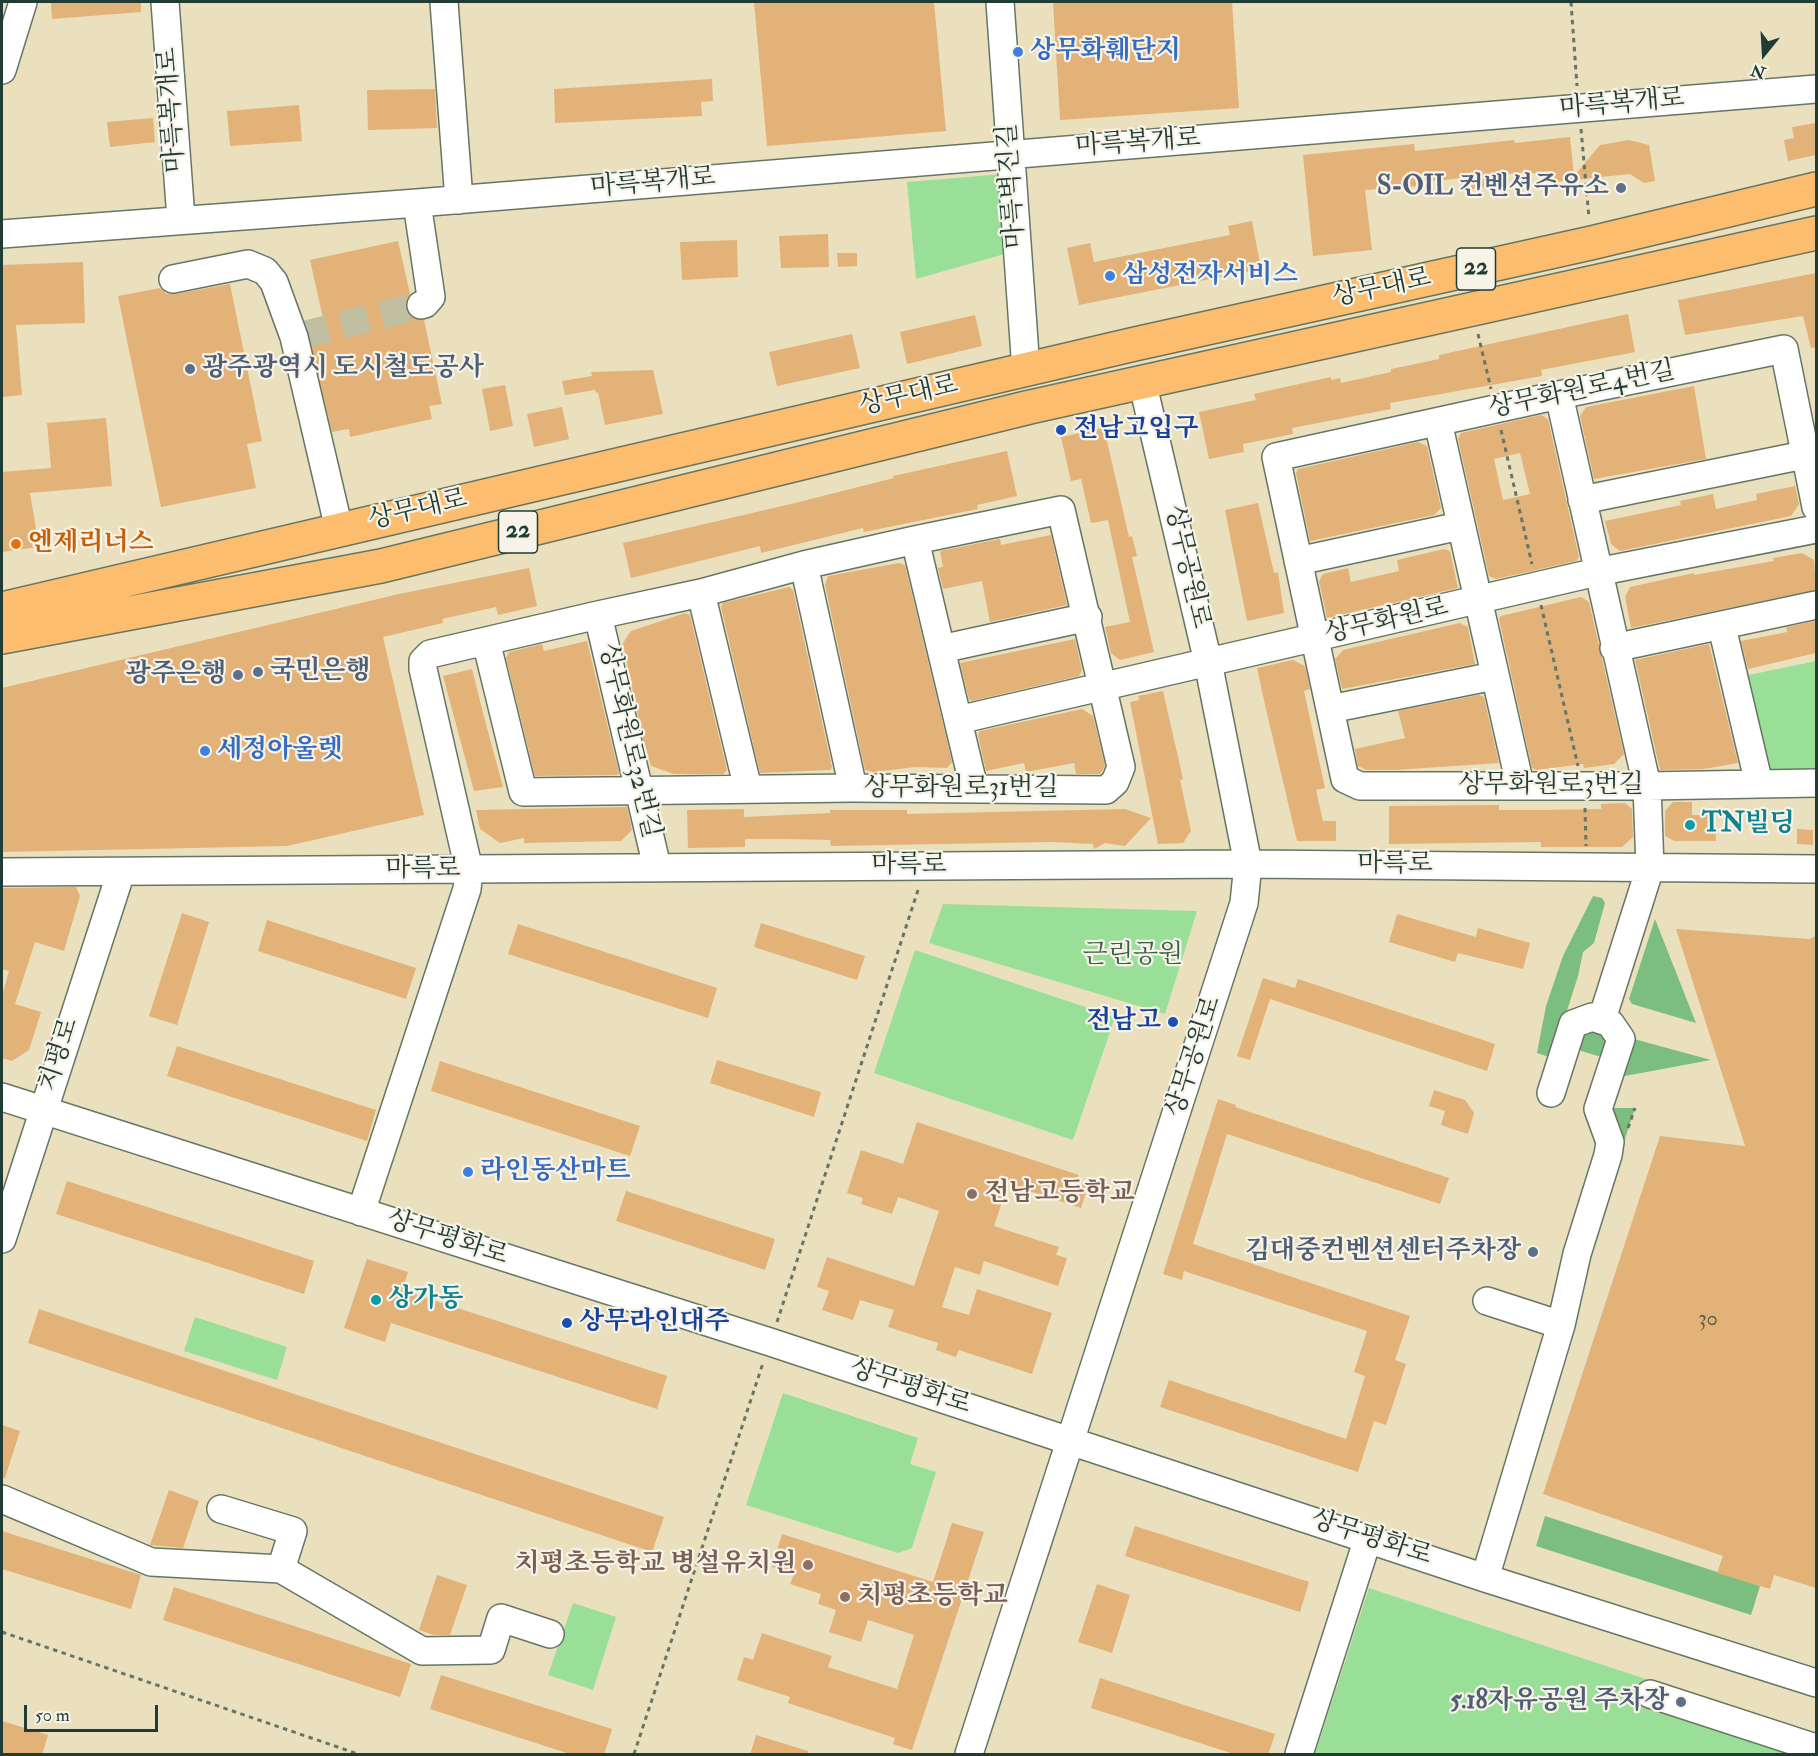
<!DOCTYPE html>
<html>
<head>
<meta charset="utf-8">
<style>
	body { margin:0 }
	#map { position:relative; width:1818px; height:1756px; overflow:hidden; background:#eae0be; font-family:"IM FELL Double Pica",serif }
	canvas { display:block }
	.frame { position:absolute; inset:0; border:3px solid #1f3d34; pointer-events:none }
	.north { position:absolute; left:1734px; top:24px; width:60px; height:60px; -webkit-text-stroke:4px #f7f3e8; paint-order:stroke; rotate:198deg; font-size:16px; font-weight:700; line-height:24px; text-align:center; color:#1f3d34 }
	.north::after { content:''; display:block; margin:auto; width:21px; height:27px; background:#1f3d34; clip-path:polygon(50% 0,100% 100%,50% 72%,0 100%) }
	.scale { position:absolute; left:24px; top:1705px; width:134px; height:27px; box-sizing:border-box; border:3px solid #1f3d34; border-top:0; padding-left:8px; font-size:18px; line-height:21px; white-space:nowrap; color:#1f3d34; -webkit-text-stroke:4px #f7f3e8; paint-order:stroke }
</style>
</head>
<body>
<div id="map">
<canvas width="1818" height="1756"></canvas>
<div class="frame"></div>
<div class="north">N</div>
<div class="scale">50 m</div>
</div>
<script>
const context = document.querySelector('canvas').getContext('2d');
context.lineJoin = 'round';
function paint(path, color) {
  context.fillStyle = color;
  context.fill(path, 'evenodd');
}
function toPath(rows) {
  const path = new Path2D();
  for (const r of rows) {
    path.moveTo(r[0], r[1]);
    for (let i = 2; i < r.length; i += 2) path.lineTo(r[i], r[i + 1]);
  }
  return path;
}
function trace(path, color, width, dash) {
  context.strokeStyle = color;
  context.lineWidth = width;
  context.lineCap = dash ? 'butt' : 'round';
  context.setLineDash(dash || []);
  context.stroke(path);
}
function write(font, color, halo, rows, align = 'center') {
  context.font = font + ' "IM FELL Double Pica","Noto Serif KR",serif';
  context.lineWidth = 4.5;
  context.setLineDash([]);
  context.textBaseline = 'middle';
  context.strokeStyle = halo;
  context.fillStyle = color;
  for (const [text, x, y, turn = 0] of rows) {
    context.save();
    context.translate(x, y);
    context.rotate((+turn || 0) * Math.PI / 180);
    context.textAlign = isNaN(turn) ? turn : align;
    if (halo) context.strokeText(text, 0, 0);
    context.fillText(text, 0, 0);
    context.restore();
  }
}
paint(toPath([
	[1004,174,1008,253,916,279,907,182],
	[1816,661,1816,775,1775,776,1765,770,1744,676],
	[943,904,1197,911,1165,1014,929,943],
	[915,950,1115,1017,1073,1140,874,1073],
	[195,1317,287,1347,277,1380,184,1351],
	[783,1393,918,1438,910,1464,936,1472,912,1548,898,1553,746,1505],
	[1369,1588,1816,1735,1816,1754,1315,1754],
	[573,1603,616,1617,593,1690,548,1675]
]), '#9adf98');
paint(toPath([
	[1593,896,1602,898,1605,903,1594,943,1583,952,1578,976,1552,1058,1537,1053,1546,1006,1563,956],
	[1655,919,1696,1023,1632,1004,1629,999],
	[1589,1028,1606,1034,1611,1041,1606,1055,1598,1056,1581,1051,1576,1045,1581,1031],
	[1634,1039,1711,1060,1614,1078],
	[1604,1108,1635,1108,1623,1145],
	[1545,1516,1760,1586,1751,1615,1536,1546]
]), '#7bbe80');
paint(toPath([
	[51,2,141,2,141,12,52,19],
	[754,2,934,2,946,131,767,146],
	[1053,2,1232,2,1239,108,1060,120],
	[712,79,713,101,701,102,702,116,555,123,554,89],
	[435,89,437,128,368,130,367,90],
	[299,105,302,141,230,146,227,111],
	[153,118,155,142,110,147,107,122],
	[1816,123,1816,155,1788,161,1784,140,1794,138,1792,127],
	[1570,137,1574,176,1600,145,1629,140,1649,145,1655,181,1644,183,1630,174,1553,182,1552,171,1528,174,1528,172,1485,176,1486,187,1472,189,1470,177,1417,183,1418,186,1365,190,1372,250,1313,256,1303,155,1414,144,1415,151,1514,140,1515,143],
	[1252,221,1261,269,1079,305,1067,248,1090,243,1094,262,1230,235,1228,226],
	[828,234,829,267,781,268,779,236],
	[737,240,738,277,682,280,680,242],
	[398,241,410,294,406,301,406,309,410,316,424,320,442,404,429,406,432,419,350,437,349,429,332,432,305,322,323,318,310,260],
	[837,253,857,253,857,266,838,267],
	[83,262,85,323,16,325,22,395,2,397,2,265],
	[1816,273,1816,347,1811,348,1803,316,1685,335,1678,300],
	[230,284,262,441,247,444,256,488,161,507,118,296,160,288,167,294,176,294],
	[1628,314,1635,352,1541,370,1542,376,1390,403,1391,409,1292,428,1293,434,1243,444,1244,452,1209,459,1199,412,1256,400,1254,394,1299,384,1331,377,1331,380,1340,378,1341,383,1391,372,1391,369,1439,359,1439,355],
	[975,315,982,346,907,364,900,332],
	[852,334,860,368,777,386,769,352],
	[653,370,663,414,605,425,598,392,596,393,595,390,565,395,562,381,592,376,591,372],
	[505,385,513,426,490,431,482,389],
	[1694,386,1706,459,1594,479,1580,416,1586,407],
	[562,407,569,439,534,447,527,414],
	[1541,415,1548,419,1579,557,1576,561,1496,579,1489,576,1458,439,1461,433],
	[1520,453,1530,494,1503,500,1494,459],
	[106,418,112,486,30,493,39,547,2,552,2,472,51,468,47,423],
	[1104,428,1129,537,1132,536,1137,556,1132,557,1154,652,1120,660,1111,653,1105,627,1130,622,1108,520,1091,523,1081,479,1071,481,1061,437],
	[1418,442,1427,446,1441,508,1434,515,1310,541,1296,473,1298,469],
	[1007,451,1017,496,977,505,978,509,864,532,863,528,761,553,760,546,631,578,623,543,795,503,894,478,893,476],
	[1795,486,1799,504,1791,516,1620,551,1611,544,1605,521,1681,505,1680,501,1713,494,1716,509,1757,500,1756,494],
	[1258,503,1274,573,1278,572,1284,613,1247,621,1225,510],
	[1051,535,1067,605,990,622,982,581,943,589,938,568,943,567,940,551,1000,539,1001,545],
	[1444,549,1450,551,1458,588,1327,618,1319,581,1323,574,1348,568,1351,582,1399,571,1397,560],
	[1802,553,1814,560,1816,590,1631,628,1625,597,1630,587,1694,573,1694,575,1774,561,1773,558],
	[899,563,905,565,952,762,947,768,916,767,873,772,865,770,825,585,828,576],
	[529,568,537,606,498,615,496,607,442,619,443,623,383,637,424,815,287,846,2,852,2,688,399,594],
	[789,587,793,590,832,767,830,770,760,773,721,607,723,603],
	[1581,597,1589,602,1624,754,1614,764,1584,768,1583,764,1537,770,1532,768,1499,619,1501,616],
	[685,613,690,615,727,770,723,774,674,774,651,766,642,736,623,643,631,631],
	[1816,621,1816,653,1748,669,1741,641,1787,632,1786,627],
	[1460,623,1468,627,1475,664,1342,689,1335,659,1343,650],
	[1075,639,1082,670,1079,676,972,701,969,699,960,663],
	[587,641,619,773,617,775,535,776,506,658,509,652,542,644,544,651],
	[1709,644,1738,763,1704,769,1660,770,1635,660],
	[1293,660,1305,666,1310,689,1304,691,1325,788,1316,790,1323,821,1336,821,1336,841,1297,841,1265,705,1257,668],
	[472,669,483,713,503,787,474,791,443,676],
	[1163,691,1183,779,1180,780,1191,831,1183,843,1158,844,1130,702,1139,700,1138,696],
	[1479,695,1484,697,1499,763,1395,770,1366,770,1358,766,1355,749,1405,738,1398,711],
	[1082,709,1093,716,1105,766,1100,774,1076,774,1074,763,1026,772,1024,763,986,771,978,735,980,731],
	[1673,802,1692,802,1692,815,1715,815,1716,841,1674,841,1665,836,1665,811],
	[1625,803,1632,809,1633,837,1622,847,1541,847,1541,842,1389,844,1389,806,1499,805,1499,810,1541,810,1601,809,1601,804],
	[627,807,632,830,621,841,524,843,524,838,500,843,480,829,476,810],
	[744,809,744,817,830,813,830,810,907,810,907,814,1125,809,1151,818,1125,846,1105,843,1094,849,1093,844,1053,842,831,846,830,840,788,839,745,839,745,847,688,848,687,810],
	[1797,829,1813,830,1813,845,1797,844],
	[76,887,80,896,64,951,35,942,15,1004,41,1012,29,1050,12,1061,2,1058,2,996,9,971,2,969,2,888],
	[182,913,209,922,177,1025,149,1016],
	[1397,914,1476,937,1478,928,1530,943,1523,969,1458,953,1455,962,1389,942],
	[267,920,416,968,406,999,258,951],
	[761,923,865,956,857,980,754,947],
	[518,924,717,988,708,1018,508,954],
	[1676,929,1809,939,1816,936,1816,1588,1774,1575,1770,1589,1717,1573,1723,1556,1543,1494,1660,1136,1745,1146],
	[1263,978,1295,988,1298,979,1495,1044,1487,1071,1270,999,1250,1060,1237,1056],
	[177,1046,376,1110,367,1141,167,1076],
	[717,1060,821,1092,814,1117,710,1083],
	[440,1061,640,1126,630,1156,431,1091],
	[1434,1090,1465,1100,1474,1113,1468,1134,1441,1125,1445,1111,1429,1106],
	[1218,1099,1236,1105,1235,1107,1449,1178,1440,1204,1227,1134,1193,1244,1410,1316,1395,1360,1406,1364,1399,1386,1386,1425,1374,1421,1358,1472,1160,1407,1169,1380,1346,1439,1365,1376,1354,1372,1367,1331,1184,1271,1182,1280,1163,1274],
	[917,1122,1079,1175,1076,1183,1088,1186,1081,1208,1008,1184,994,1226,1059,1247,1056,1255,1067,1258,1058,1286,984,1261,980,1275,955,1267,942,1307,969,1315,977,1289,1052,1313,1032,1374,959,1350,956,1357,936,1350,938,1343,888,1327,894,1310,860,1300,853,1320,822,1310,829,1291,817,1287,827,1257,914,1286,939,1211,898,1197,892,1214,861,1204,863,1198,847,1193,861,1150,903,1164],
	[67,1181,314,1261,304,1294,56,1214],
	[626,1191,775,1239,765,1270,616,1221],
	[367,1259,408,1272,402,1290,667,1376,657,1409,391,1323,385,1342,344,1328],
	[39,1309,664,1517,652,1552,28,1343],
	[2,1425,20,1431,5,1478,2,1478],
	[169,1490,199,1501,183,1548,150,1545],
	[952,1523,984,1532,912,1750,893,1744,895,1738,788,1703,790,1697,737,1680,744,1657,753,1660,762,1633,832,1656,828,1667,897,1689,914,1635,868,1620,861,1642,829,1632,836,1610,818,1604,821,1594,790,1584,794,1574,772,1567,782,1534,933,1582],
	[1135,1526,1309,1582,1300,1612,1125,1556],
	[2,1531,141,1575,131,1609,2,1569],
	[437,1575,467,1585,450,1635,434,1635,419,1630],
	[1097,1584,1130,1595,1112,1653,1078,1642],
	[174,1587,411,1664,400,1697,163,1620],
	[441,1675,612,1729,604,1755,573,1755,430,1709],
	[1100,1678,1275,1734,1268,1755,1237,1755,1091,1708],
	[2,1721,48,1735,42,1755,2,1755],
	[756,1735,808,1751,807,1755,750,1755]
]), '#e2b279');
trace(toPath([
	[302,335,421,305]
]), '#c1bfa2', 27, [27, 14]);
const minor = toPath([
	[165,2,181,219],
	[444,2,459,200],
	[1000,2,1026,370],
	[2,70,23,2],
	[417,203,431,297,425,304,421,305],
	[2,234,417,203,1816,89],
	[173,279,248,264,265,271,274,282,294,337,339,529],
	[1559,395,1647,786,1650,868,1602,1019],
	[1438,422,1520,785],
	[1582,500,1804,455],
	[1816,507,1784,349,1559,395,1276,457,1345,779,1360,786,1647,786,1816,783],
	[915,540,974,788],
	[1298,561,1460,526],
	[804,565,853,788],
	[701,593,748,789],
	[598,615,657,867],
	[1722,627,1759,784],
	[1614,648,1816,605],
	[941,649,1088,617],
	[1330,709,1494,676],
	[958,720,1597,572,1816,529],
	[2,872,1248,864,1816,869],
	[2,1097,770,1342,1485,1578,1816,1683],
	[361,1212,467,889,469,870,423,669,423,661,430,654,598,615,701,593,804,565,915,540,1061,510,1121,767,1115,782,1106,790,853,788,523,792,486,641],
	[2,1239,121,872],
	[1487,1301,1561,1325],
	[2,1499,151,1562,281,1569,422,1651,491,1650,501,1618,550,1634],
	[221,1509,293,1531,281,1569],
	[1485,1578,1561,1325,1577,1254,1608,1155,1610,1142,1598,1109,1621,1039,1610,1023,1592,1017,1573,1024,1551,1093],
	[1650,1694,1816,1748],
	[969,1754,1244,903,1248,864,1208,662,1142,381],
	[1299,1754,1368,1538]
]);
const major = toPath([
	[2,609,1135,344,1591,243,1816,189],
	[2,637,381,566,1030,407,1816,233]
]);
trace(minor, '#667664', 30);
trace(major, '#667664', 36);
trace(toPath([
	[1571,2,1577,86],
	[1581,129,1589,218],
	[1478,334,1491,389],
	[1501,430,1532,564],
	[1541,605,1578,766],
	[1585,808,1586,846],
	[1628,1128,1635,1108],
	[777,1322,919,887],
	[2,1632,358,1754],
	[634,1754,763,1363]
]), '#667664', 3, [4.5, 4.5]);
trace(minor, '#fff', 27);
trace(major, '#fcbd6f', 33);
for (const [x, y, r, color] of [
	[1018,52,6,"#3f7fe0"],
	[1621,188,6,"#5c6f8a"],
	[1110,276,6,"#3f7fe0"],
	[190,369,6,"#5c6f8a"],
	[1061,430,6,"#1a4fb4"],
	[16,544,6,"#e8710a"],
	[258,672,6,"#5c6f8a"],
	[238,675,6,"#5c6f8a"],
	[205,751,6,"#3f7fe0"],
	[1690,825,6,"#0f9aa8"],
	[1173,1022,6,"#1a4fb4"],
	[468,1172,6,"#3f7fe0"],
	[972,1194,6,"#8d6e63"],
	[1533,1252,6,"#5c6f8a"],
	[376,1300,6,"#0f9aa8"],
	[567,1323,6,"#1a4fb4"],
	[808,1565,6,"#8d6e63"],
	[845,1597,6,"#8d6e63"],
	[1681,1702,6,"#5c6f8a"]
]) {
  const dot = new Path2D();
  dot.arc(x, y, r, 0, 2 * Math.PI);
  context.fillStyle = color;
  context.fill(dot);
  trace(dot, '#f7f3e8', 2);
}
write('22px', '#505a45', null, [
	["30",1708,1320]
]);
for (const [x, y, w] of [
	[1476,269,39],
	[518,532,39]
]) {
  const box = new Path2D();
  box.roundRect(x - w / 2, y - 21, w, 42, 4.5);
  context.fillStyle = '#f7f3e8';
  context.fill(box);
  trace(box, '#1f3d34', 1.5);
}
write('bold 24px', '#1f3d34', null, [
	["22",1476,269],
	["22",518,532]
]);
write('bold 26px', '#366cbe', '#f7f3e8', [
	["상무화훼단지",1030,52],
	["삼성전자서비스",1122,276],
	["세정아울렛",217,751],
	["라인동산마트",480,1172]
], 'left');
write('26px', '#1f3d34', '#f7f3e8', [
	["마륵복개로",1622,105,-5],
	["마륵복개로",173,110,-94],
	["마륵복개로",1138,144,-4],
	["마륵복개로",653,184,-5],
	["마륵벽진길",1013,186,-94],
	["상무대로",1382,289,-12],
	["상무화원로4번길",1582,391,-12],
	["상무대로",909,397,-13],
	["상무대로",418,511,-13],
	["상무공원로",1186,567,77],
	["상무화원로",1387,622,-13],
	["상무화원로32번길",628,741,77],
	["상무화원로3번길",1551,786],
	["상무화원로31번길",961,789],
	["마륵로",1395,865],
	["마륵로",909,866],
	["마륵로",423,870],
	["치평로",60,1055,-72],
	["상무공원로",1195,1057,-72],
	["상무평화로",447,1239,18],
	["상무평화로",910,1388,18],
	["상무평화로",1371,1539,18]
]);
write('bold 26px', '#4e5e75', '#f7f3e8', [
	["S-OIL 컨벤션주유소",1609,188],
	["광주광역시 도시철도공사",202,369,"left"],
	["국민은행",270,672,"left"],
	["광주은행",226,675],
	["김대중컨벤션센터주차장",1521,1252],
	["5.18자유공원 주차장",1669,1702]
], 'right');
write('bold 26px', '#164399', '#f7f3e8', [
	["전남고입구",1073,430],
	["전남고",1161,1022,"right"],
	["상무라인대주",579,1323]
], 'left');
write('bold 26px', '#c56008', '#f7f3e8', [
	["엔제리너스",28,544]
], 'left');
write('bold 26px', '#0d838f', '#f7f3e8', [
	["TN빌딩",1702,825],
	["상가동",388,1300]
], 'left');
write('26px', '#385d48', '#f7f3e8', [
	["근린공원",1133,956]
]);
write('bold 26px', '#785e54', '#f7f3e8', [
	["전남고등학교",984,1194],
	["치평초등학교 병설유치원",796,1565,"right"],
	["치평초등학교",857,1597]
], 'left');
</script>
</body>
</html>
